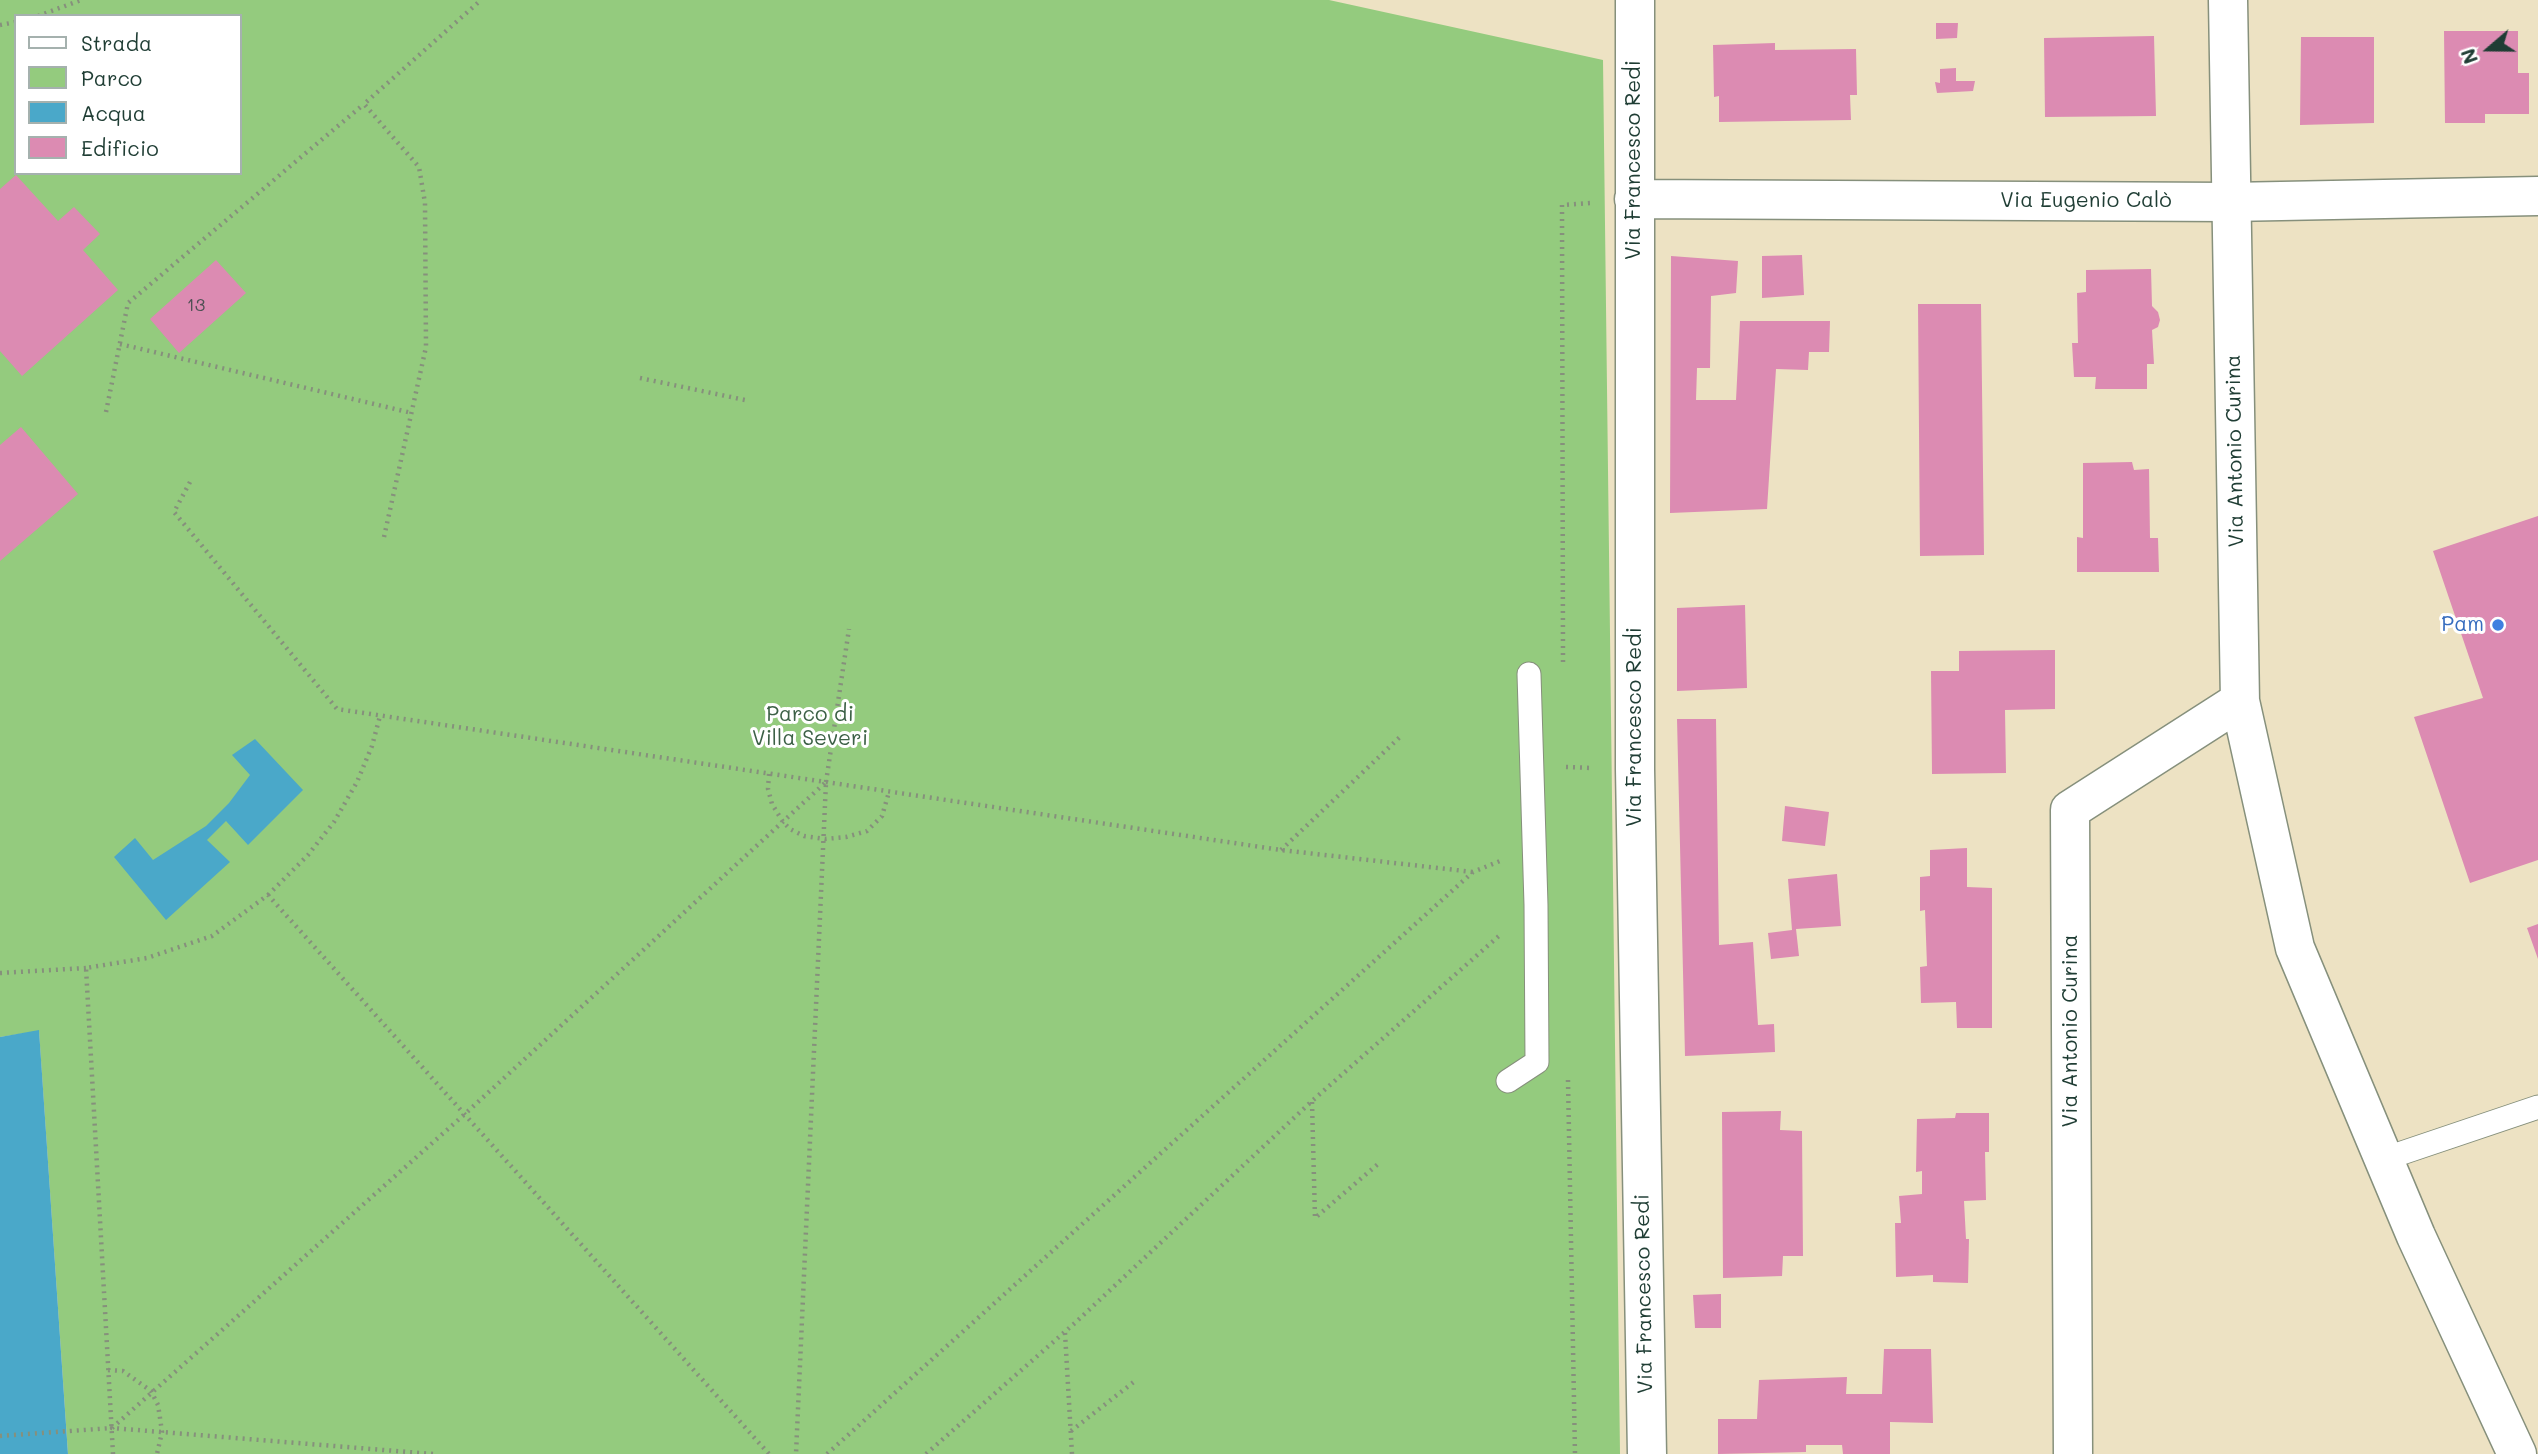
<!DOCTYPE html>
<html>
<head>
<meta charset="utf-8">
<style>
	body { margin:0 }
	#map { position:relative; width:2538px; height:1454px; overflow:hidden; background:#ede2c3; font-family:Mali,sans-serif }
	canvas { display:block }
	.legend { position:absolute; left:14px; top:14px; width:228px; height:161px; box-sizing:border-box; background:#fff; border:2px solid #a5b1ae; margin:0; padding:9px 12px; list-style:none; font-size:21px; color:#1f3d34 }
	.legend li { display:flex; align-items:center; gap:14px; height:35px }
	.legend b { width:35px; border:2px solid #a5b1ae }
	.north { position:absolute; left:2454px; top:14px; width:70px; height:70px; -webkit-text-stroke:5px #fff; paint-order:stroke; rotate:250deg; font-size:19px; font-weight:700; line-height:28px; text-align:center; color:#1f3d34 }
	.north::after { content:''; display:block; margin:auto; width:24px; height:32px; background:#1f3d34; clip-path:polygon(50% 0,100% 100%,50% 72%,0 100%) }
</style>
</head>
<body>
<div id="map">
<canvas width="2538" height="1454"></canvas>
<ul class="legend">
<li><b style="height:9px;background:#fff"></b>Strada</li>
<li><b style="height:19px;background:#94cb7e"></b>Parco</li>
<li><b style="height:19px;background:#4aa8c9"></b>Acqua</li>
<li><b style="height:19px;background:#dc8bb2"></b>Edificio</li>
</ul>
<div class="north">N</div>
</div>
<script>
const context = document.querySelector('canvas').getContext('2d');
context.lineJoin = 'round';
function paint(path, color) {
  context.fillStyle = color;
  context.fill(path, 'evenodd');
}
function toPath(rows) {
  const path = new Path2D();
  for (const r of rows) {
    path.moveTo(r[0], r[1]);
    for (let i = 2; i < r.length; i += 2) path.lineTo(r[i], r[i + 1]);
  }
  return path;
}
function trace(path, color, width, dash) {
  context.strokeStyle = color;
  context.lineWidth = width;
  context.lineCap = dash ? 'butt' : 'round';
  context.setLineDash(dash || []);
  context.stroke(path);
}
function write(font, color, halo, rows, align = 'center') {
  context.font = font + ' Mali,sans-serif';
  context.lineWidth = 6;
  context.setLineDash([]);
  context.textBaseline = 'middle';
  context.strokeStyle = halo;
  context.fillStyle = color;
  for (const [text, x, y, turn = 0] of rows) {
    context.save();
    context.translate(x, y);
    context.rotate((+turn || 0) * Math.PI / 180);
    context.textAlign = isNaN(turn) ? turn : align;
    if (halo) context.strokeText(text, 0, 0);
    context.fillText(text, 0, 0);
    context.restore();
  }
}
paint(toPath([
	[0,0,1329,0,1603,60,1620,1454,68,1454,39,1031,0,1037],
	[16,16,240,16,240,173,16,173]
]), '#94cb7e');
paint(toPath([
	[255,739,303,790,248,845,226,821,207,840,230,862,166,920,114,857,135,838,153,860,206,826,229,803,250,775,232,755],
	[39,1030,68,1454,0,1454,0,1037]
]), '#4aa8c9');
paint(toPath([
	[1936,23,1958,23,1957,38,1936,39],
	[2444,31,2518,31,2518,73,2529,73,2529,114,2485,114,2485,123,2445,123],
	[2154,36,2156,116,2045,117,2044,38],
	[2301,37,2374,37,2374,123,2300,125],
	[1775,43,1775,50,1856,49,1857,95,1850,95,1851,120,1719,122,1719,96,1714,97,1713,45],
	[1956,68,1956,81,1975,81,1973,91,1937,93,1935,82,1940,83,1940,69],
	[16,175,58,221,74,207,100,234,83,250,118,290,22,376,0,351,0,189],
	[1802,255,1804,295,1762,298,1762,256],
	[1671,256,1738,261,1736,293,1711,296,1710,368,1697,368,1696,400,1736,400,1740,321,1830,321,1829,352,1809,352,1808,370,1776,369,1767,509,1670,513],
	[216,260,246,293,179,353,150,319],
	[2151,269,2152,306,2158,312,2160,320,2158,327,2152,330,2154,364,2147,364,2147,389,2095,389,2096,377,2074,377,2072,343,2078,343,2077,293,2086,292,2086,270],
	[1918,304,1981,304,1984,555,1920,556],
	[21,427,78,494,0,561,0,445],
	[2132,462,2134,470,2149,469,2150,538,2158,538,2159,572,2077,572,2077,537,2083,538,2083,463],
	[2538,516,2538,860,2470,883,2414,717,2483,698,2433,551],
	[1745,605,1747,688,1677,691,1677,608],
	[2055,650,2055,709,2005,710,2006,773,1932,774,1931,671,1959,671,1959,651],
	[1677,719,1716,719,1719,945,1753,942,1758,1025,1774,1024,1775,1052,1685,1056],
	[1785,806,1829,812,1825,846,1782,841],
	[1967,848,1967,887,1992,888,1992,1028,1957,1028,1956,1002,1921,1003,1920,967,1927,966,1925,910,1920,911,1920,877,1930,876,1930,850],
	[1837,874,1841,926,1796,929,1799,956,1771,959,1768,933,1792,930,1788,879],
	[2538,924,2538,959,2527,928],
	[1781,1111,1780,1130,1802,1131,1803,1256,1783,1256,1782,1276,1723,1278,1722,1112],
	[1956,1113,1989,1113,1989,1152,1985,1152,1986,1200,1964,1201,1966,1239,1969,1239,1968,1283,1933,1282,1933,1275,1896,1277,1895,1223,1901,1223,1899,1196,1922,1194,1922,1171,1916,1172,1917,1119,1955,1118],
	[1721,1294,1721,1328,1695,1328,1693,1295],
	[1884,1349,1931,1349,1933,1423,1890,1422,1890,1454,1843,1454,1842,1445,1806,1445,1806,1452,1718,1454,1718,1419,1757,1419,1759,1380,1847,1377,1846,1394,1882,1394]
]), '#dc8bb2');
const service = toPath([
	[1508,1081,1537,1062,1536,905,1529,674],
	[2384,1159,2538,1107]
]);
const minor = toPath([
	[2228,0,2240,701,2295,948,2416,1236,2517,1454],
	[2073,1454,2070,810,2240,701]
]);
const tertiary = toPath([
	[1635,0,1635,769,1647,1454],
	[1634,199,2230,202,2538,196]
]);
trace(service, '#86907c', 25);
trace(minor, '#86907c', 41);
trace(tertiary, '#86907c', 41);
trace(toPath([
	[38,16,81,0],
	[0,25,16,22],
	[120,344,412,413],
	[640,378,745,400],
	[106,412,128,303,364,104],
	[190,482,174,512,337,709,1281,850,1473,872],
	[384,537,426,347,425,203,419,167,364,104,481,0],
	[1563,662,1562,205,1590,203],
	[1566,767,1592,768],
	[769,774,768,789,772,804,783,822,790,829,804,836,825,839,846,837,867,831,882,816,889,792],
	[826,782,849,629],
	[1281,850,1401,736],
	[268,895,308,855,334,822,357,782,372,746,380,716],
	[0,973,86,968],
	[1568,1080,1575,1454],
	[1312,1102,1315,1218,1378,1164],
	[1065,1333,1072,1454],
	[108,1370,123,1371,151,1391,158,1405,160,1418,162,1432,157,1454],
	[1071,1431,1135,1381],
	[0,1436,112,1428],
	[113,1454,86,968,147,958,212,936,268,895,769,1454],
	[433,1454,112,1428,466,1113,826,782,796,1454],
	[827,1454,1473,872,1500,861],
	[926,1454,1076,1322,1312,1101,1500,935]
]), '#86907c', 4.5, [2, 5]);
trace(service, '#fff', 23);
trace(minor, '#fff', 38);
trace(tertiary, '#fff', 38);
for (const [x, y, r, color] of [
	[2498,625,7,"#3f7fe0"]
]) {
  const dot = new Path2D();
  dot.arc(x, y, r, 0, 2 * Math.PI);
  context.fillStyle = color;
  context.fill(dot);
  trace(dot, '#fff', 2.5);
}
write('18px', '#4e5054', null, [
	["13",196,305]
]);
write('21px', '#1f3d34', '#fff', [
	["Via Francesco Redi",1634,160,-90],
	["Via Eugenio Calò",2086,201],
	["Via Antonio Curina",2235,451,-91],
	["Via Francesco Redi",1635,727,-90],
	["Via Antonio Curina",2071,1031,-90],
	["Via Francesco Redi",1644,1294,-91]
]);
write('21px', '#366cbe', '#fff', [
	["Pam",2484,625]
], 'right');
write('21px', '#3c6046', '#fff', [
	["Parco di",810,715],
	["Villa Severi",810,739]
]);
</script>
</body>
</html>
